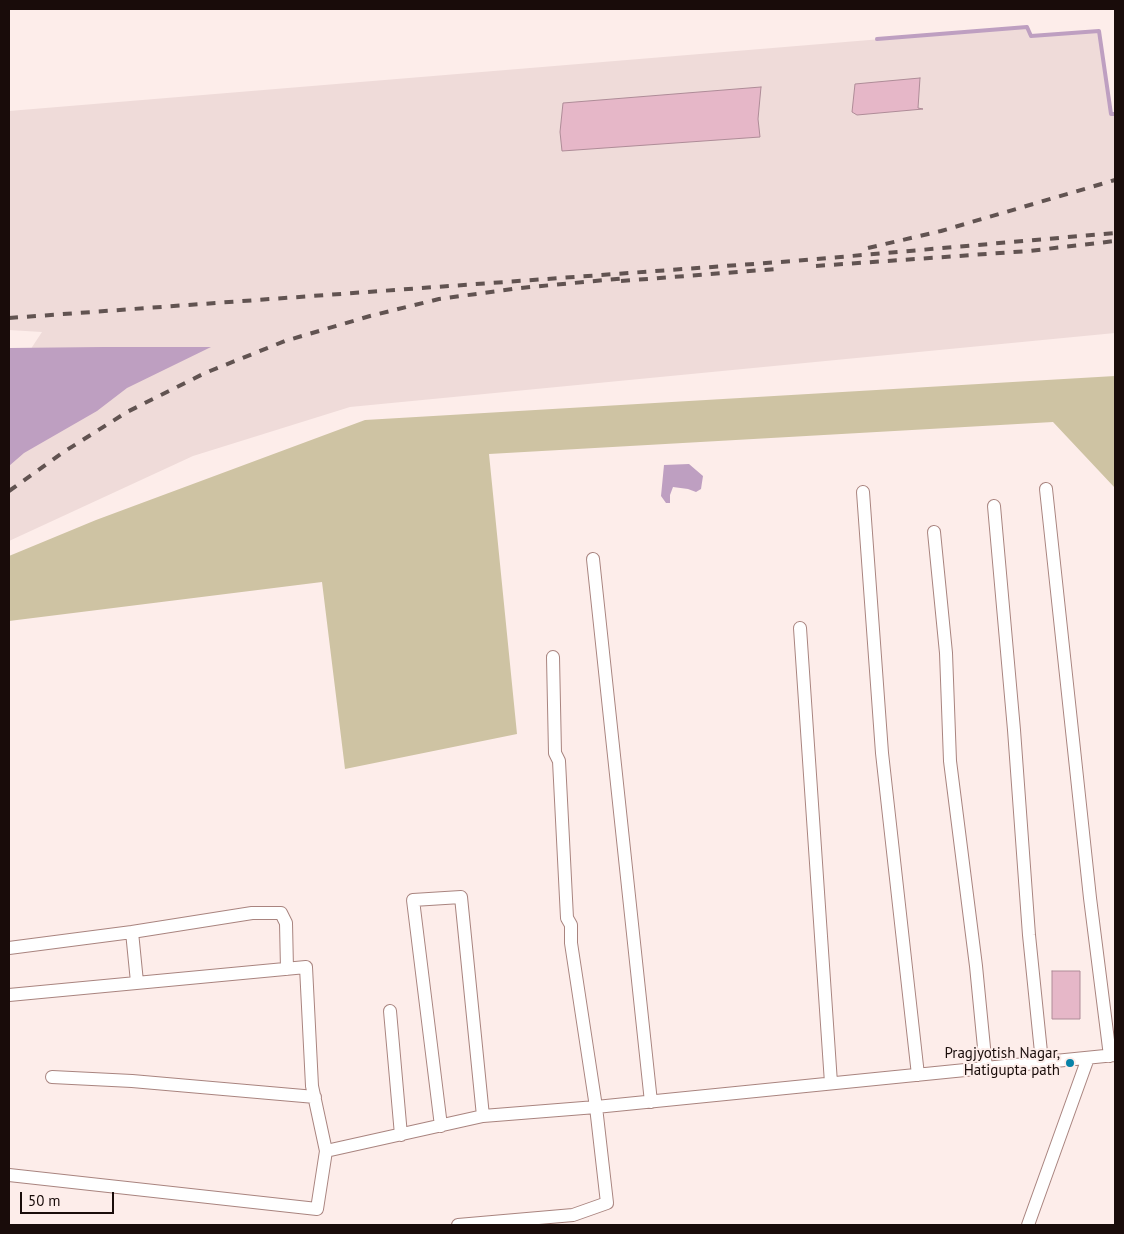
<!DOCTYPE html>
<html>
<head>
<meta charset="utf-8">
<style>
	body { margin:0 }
	#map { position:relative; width:1124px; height:1234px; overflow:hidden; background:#fdedea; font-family:"PT Sans",sans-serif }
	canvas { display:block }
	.frame { position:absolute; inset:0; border:10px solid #190c0a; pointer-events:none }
	.scale { position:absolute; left:20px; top:1192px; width:94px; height:22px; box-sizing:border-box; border:2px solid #190c0a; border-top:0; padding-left:6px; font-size:15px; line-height:18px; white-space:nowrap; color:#190c0a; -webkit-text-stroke:4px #fdedea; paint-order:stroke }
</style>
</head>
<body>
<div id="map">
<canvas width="1124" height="1234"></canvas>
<div class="frame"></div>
<div class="scale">50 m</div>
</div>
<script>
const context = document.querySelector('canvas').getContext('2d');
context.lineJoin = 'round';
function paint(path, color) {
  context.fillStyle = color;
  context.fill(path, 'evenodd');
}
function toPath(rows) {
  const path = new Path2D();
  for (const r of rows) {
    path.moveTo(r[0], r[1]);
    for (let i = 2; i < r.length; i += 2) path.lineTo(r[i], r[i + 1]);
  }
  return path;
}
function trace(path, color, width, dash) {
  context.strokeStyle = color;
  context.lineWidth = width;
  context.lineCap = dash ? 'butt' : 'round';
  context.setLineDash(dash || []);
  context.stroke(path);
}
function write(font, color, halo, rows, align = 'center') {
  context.font = font + ' "PT Sans",sans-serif';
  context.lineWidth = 4;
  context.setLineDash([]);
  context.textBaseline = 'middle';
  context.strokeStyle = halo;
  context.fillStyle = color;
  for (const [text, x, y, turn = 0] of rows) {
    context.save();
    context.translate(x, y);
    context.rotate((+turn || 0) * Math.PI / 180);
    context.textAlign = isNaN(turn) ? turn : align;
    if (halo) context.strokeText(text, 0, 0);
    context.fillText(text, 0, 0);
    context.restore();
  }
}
paint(toPath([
	[1027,27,1031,36,1099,31,1111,113,1115,113,1115,333,350,407,193,456,9,541,9,382,42,332,9,330,9,111]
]), '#efdbd9');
paint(toPath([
	[1115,376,1115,488,1053,422,489,454,517,734,345,769,322,582,9,621,9,556,96,520,365,420]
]), '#cec3a3');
paint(toPath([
	[103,347,211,347,127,388,97,411,24,453,9,466,9,348],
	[689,464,703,476,701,489,696,492,688,489,673,487,670,495,670,503,666,503,661,496,664,465]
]), '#be9fc1');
trace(toPath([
	[877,39,1027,27,1031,36,1099,31,1111,114,1115,114]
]), '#be9fc1', 4);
const building = toPath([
	[920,78,918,108,923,109,857,115,852,112,855,84,920,78],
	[761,87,758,119,760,137,562,151,560,132,563,103,761,87],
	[1052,971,1080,971,1080,1019,1052,1019,1052,971]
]);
paint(building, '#e6b7c8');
trace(building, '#af8c98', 1);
const minor = toPath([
	[1046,489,1090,898,1110,1056],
	[863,492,882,753,918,1075],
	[994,506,1014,730,1029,935,1042,1062],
	[934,532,946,653,950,761,976,966,986,1068],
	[593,559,651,1102],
	[800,628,831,1083],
	[132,932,252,913,281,913,286,923,287,969],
	[9,948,132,932,137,982],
	[9,995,306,967,312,1086,326,1151],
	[390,1011,401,1135],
	[52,1077,132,1081,315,1097],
	[441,1126,413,900,461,897,483,1116],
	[9,1175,317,1209,326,1151,483,1116,596,1107,1115,1055],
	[458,1225,573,1215,607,1203,596,1107,571,943,571,925,567,918,559,761,555,753,553,657],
	[1028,1225,1088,1058]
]);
trace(minor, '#a9847f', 14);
trace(minor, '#fff', 12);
trace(toPath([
	[868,248,941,231,1115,180],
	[816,266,1029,251,1115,241],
	[621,281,776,269],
	[9,318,794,261,1115,233],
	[9,491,62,453,127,412,205,373,285,341,370,316,439,299,520,288,627,278]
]), '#615351', 4, [9, 9]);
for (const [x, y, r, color] of [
	[1070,1063,5,"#0883a8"]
]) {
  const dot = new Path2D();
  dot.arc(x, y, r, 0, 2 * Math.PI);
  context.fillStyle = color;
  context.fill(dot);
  trace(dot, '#fdedea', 2);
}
write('15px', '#190c0a', '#fdedea', [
	["Pragjyotish Nagar,",1060,1054],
	["Hatigupta path",1060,1071]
], 'right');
</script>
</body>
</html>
